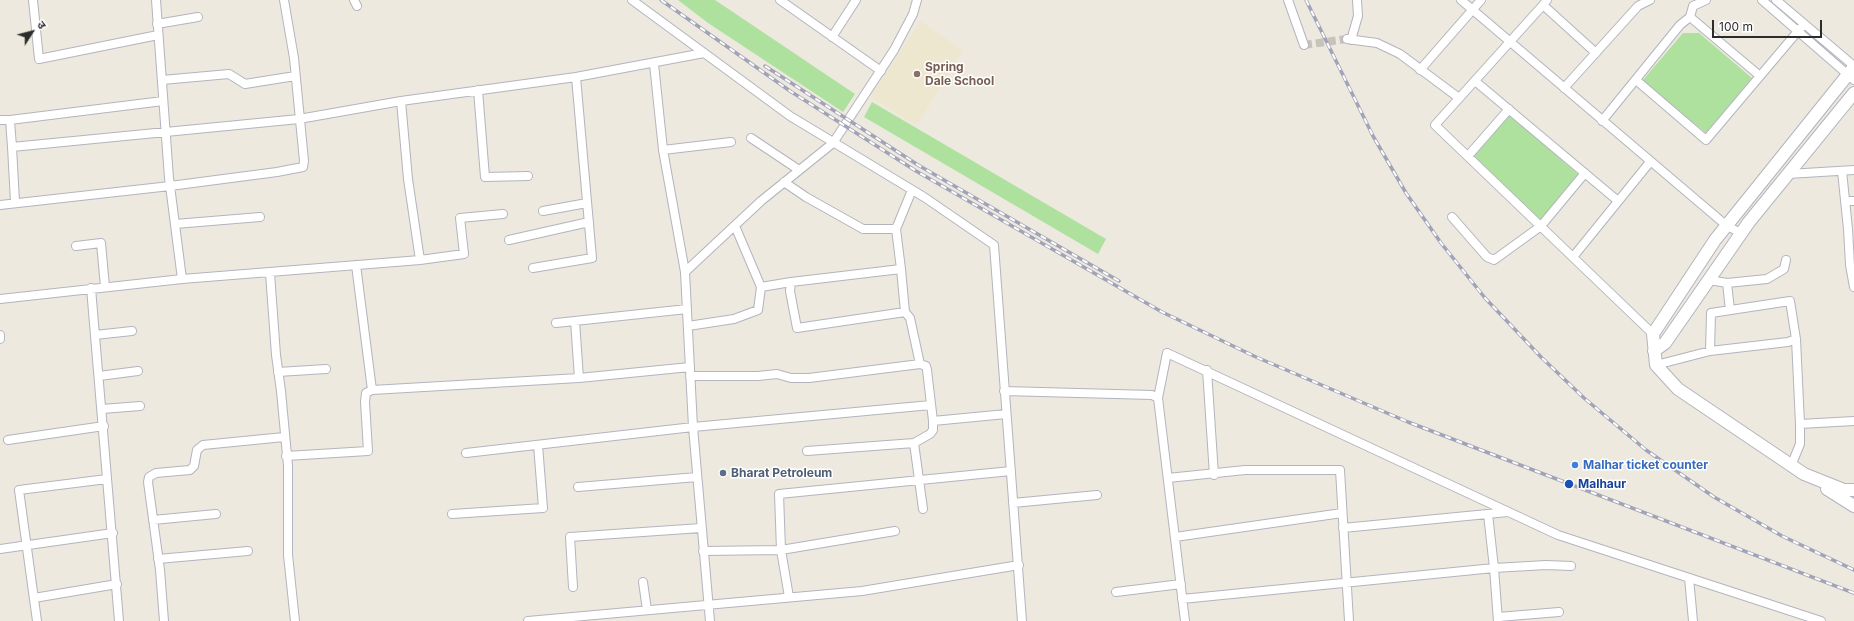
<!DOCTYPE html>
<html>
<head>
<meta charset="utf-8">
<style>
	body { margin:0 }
	#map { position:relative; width:1854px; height:621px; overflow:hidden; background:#ede9df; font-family:Inter,"Noto Sans Devanagari",sans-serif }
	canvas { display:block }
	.north { position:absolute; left:12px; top:12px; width:40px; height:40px; -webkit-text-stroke:3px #fff; paint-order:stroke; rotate:54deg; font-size:11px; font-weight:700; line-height:16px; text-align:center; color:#2c2c2c }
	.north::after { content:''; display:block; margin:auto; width:14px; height:18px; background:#2c2c2c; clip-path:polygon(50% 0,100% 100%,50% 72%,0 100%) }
	.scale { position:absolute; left:1712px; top:20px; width:110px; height:18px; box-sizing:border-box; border:2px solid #2c2c2c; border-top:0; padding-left:5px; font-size:12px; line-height:14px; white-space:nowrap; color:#2c2c2c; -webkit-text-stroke:3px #fff; paint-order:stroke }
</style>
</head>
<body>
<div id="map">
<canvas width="1854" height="621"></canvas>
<div class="north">उ</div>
<div class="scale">100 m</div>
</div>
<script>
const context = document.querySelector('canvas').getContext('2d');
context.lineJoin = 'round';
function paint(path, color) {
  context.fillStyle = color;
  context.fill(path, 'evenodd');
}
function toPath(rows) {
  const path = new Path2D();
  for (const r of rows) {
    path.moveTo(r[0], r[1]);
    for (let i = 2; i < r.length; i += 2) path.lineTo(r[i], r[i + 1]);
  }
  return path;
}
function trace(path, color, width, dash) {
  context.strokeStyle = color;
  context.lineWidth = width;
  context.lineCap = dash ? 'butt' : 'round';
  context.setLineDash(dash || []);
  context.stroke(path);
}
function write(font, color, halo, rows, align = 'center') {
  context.font = font + ' Inter,sans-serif';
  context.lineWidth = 3;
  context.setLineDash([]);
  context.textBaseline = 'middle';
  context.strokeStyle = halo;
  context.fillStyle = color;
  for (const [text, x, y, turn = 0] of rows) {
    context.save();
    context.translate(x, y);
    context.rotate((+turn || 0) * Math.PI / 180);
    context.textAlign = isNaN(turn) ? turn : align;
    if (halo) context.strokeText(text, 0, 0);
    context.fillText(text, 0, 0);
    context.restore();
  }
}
paint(toPath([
	[920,21,963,50,917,126,870,97]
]), '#eee7d0');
paint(toPath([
	[678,0,715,0,855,94,843,112,708,23],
	[1683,33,1699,33,1752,78,1706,133,1642,81],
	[872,102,1106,239,1098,254,864,117],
	[1509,114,1579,175,1541,221,1473,155]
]), '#aee19e');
trace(toPath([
	[1304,45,1347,39]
]), '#c6c3bb', 8, [8, 4]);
const street = toPath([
	[33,0,39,59,158,35],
	[354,0,357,6],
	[632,0,790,116,924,197,994,245,1022,621],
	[780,0,881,71],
	[1288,0,1304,45],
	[1461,0,1727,226,1741,233],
	[1547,0,1543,5,1596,53],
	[1762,0,1854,80],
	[1776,0,1854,66],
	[1543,5,1435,125,1653,334],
	[1690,17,1760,76],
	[157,24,198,17],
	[832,37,856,0],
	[1347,39,1377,43,1400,54,1459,98],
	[1351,40,1358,16,1357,0],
	[654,64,663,150,685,272],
	[1420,70,1481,0],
	[162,80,229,74,245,84,295,76],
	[1636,80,1706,140,1804,24],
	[1475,81,1618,201],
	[1564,88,1638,6,1650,0],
	[478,90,485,177,528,176],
	[0,120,10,120],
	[1602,121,1680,25,1690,17,1693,6,1706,0],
	[751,138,799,170],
	[12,147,10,120,163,101],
	[663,150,731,142],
	[1468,156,1509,109],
	[1842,171,1848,229,1850,265,1854,287],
	[1788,174,1854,170],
	[1845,201,1854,201],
	[15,202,12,147,299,119,401,101],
	[0,205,170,186,277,172,303,167,304,161,294,58,284,0],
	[543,211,587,203],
	[1452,217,1487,257,1494,260,1541,226,1585,173],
	[175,224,260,217],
	[896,229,912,190],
	[509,240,589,222],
	[76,246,101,243,105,287],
	[1573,257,1650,162],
	[420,260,464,254,460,218,503,214],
	[356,265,372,390],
	[533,268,592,258,576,77],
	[901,269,905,312],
	[270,273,276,355,281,391,288,466,288,555,295,621],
	[182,279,420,260,408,179,401,101,576,77,704,53],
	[1709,280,1727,283,1767,279,1784,269,1786,260],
	[1727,283,1730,310],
	[761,287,791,282],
	[91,288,119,621],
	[0,299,182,279,169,178,156,0],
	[575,321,579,378],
	[556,323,687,309],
	[688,326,734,319,758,310,761,287,735,226],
	[0,335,0,339],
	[95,335,132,331],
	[1710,351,1711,313,1790,301,1796,339,1800,424,1800,444,1791,466],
	[920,364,926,366,927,370,933,421,1006,414],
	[1656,365,1710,351,1788,342,1796,339],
	[1207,370,1214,475],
	[278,372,326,369],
	[99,376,138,371],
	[690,376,758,376,777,374,791,378,809,378,920,364,910,318,905,312,797,328,790,291,791,282,901,269,896,229,863,229,806,197,784,182],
	[1004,391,1152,395,1158,398,1185,621],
	[1158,398,1167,353,1558,535,1821,621],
	[102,409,140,406],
	[1800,424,1854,421],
	[8,440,104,426],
	[914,443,930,434,933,430,933,421],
	[807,451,914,443,923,509],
	[466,453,693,427,931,405],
	[286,456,368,451,365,402,366,393,372,390,579,378,690,367],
	[1168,478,1245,470,1340,470,1349,621],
	[578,487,697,477],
	[1013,503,1097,495],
	[452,514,543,508,538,445],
	[153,520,216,514],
	[1343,528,1508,512],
	[1175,537,1342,513],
	[0,549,113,533],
	[703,551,781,550,895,531],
	[158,559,248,551],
	[1689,578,1693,621],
	[643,582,647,610],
	[573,587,570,537,701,528],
	[1116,592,1181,584],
	[789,597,781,550,779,494,1011,471],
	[34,598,117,584],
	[1182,599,1494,568,1488,514],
	[1498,617,1559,612],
	[37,621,19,490,107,479],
	[164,621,160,570,148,482,149,477,156,473,190,470,194,466,197,450,203,445,284,437],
	[528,621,862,591,1019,565],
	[710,621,693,427,685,272,761,201,833,143,894,50,913,14,917,0],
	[1498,621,1494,568,1546,565,1571,566]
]);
const secondary = toPath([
	[1854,67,1715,240,1653,334,1656,365,1678,389,1804,474,1844,490,1854,490],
	[1654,351,1665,343,1749,222,1854,93],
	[1827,489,1854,506]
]);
trace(street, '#b3b4bf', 10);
trace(secondary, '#b3b4bf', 14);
trace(street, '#fff', 8);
trace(secondary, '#fff', 12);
const rail = toPath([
	[661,0,790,91,916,171,1162,312,1256,357,1408,422,1854,593],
	[1306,0,1373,136,1406,193,1441,243,1485,298,1541,357,1584,398,1646,450,1714,497,1782,536,1854,570],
	[765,66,918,165,1119,281]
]);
trace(rail, '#a2a3b6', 3.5);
trace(rail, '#fff', 2, [6]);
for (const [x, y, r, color] of [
	[917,74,4,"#8d6e63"],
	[1575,465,4,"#3f7fe0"],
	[723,473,4,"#5c6f8a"],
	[1569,484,5,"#1a4fb4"]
]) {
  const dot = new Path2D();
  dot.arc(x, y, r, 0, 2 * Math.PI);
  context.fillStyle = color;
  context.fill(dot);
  trace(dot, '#fff', 1.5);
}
write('bold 12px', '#785e54', '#fff', [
	["Spring",925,67],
	["Dale School",925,81]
], 'left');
write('bold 12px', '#366cbe', '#fff', [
	["Malhar ticket counter",1583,465]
], 'left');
write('bold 12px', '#4e5e75', '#fff', [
	["Bharat Petroleum",731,473]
], 'left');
write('bold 12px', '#164399', '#fff', [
	["Malhaur",1578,484]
], 'left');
</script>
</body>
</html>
